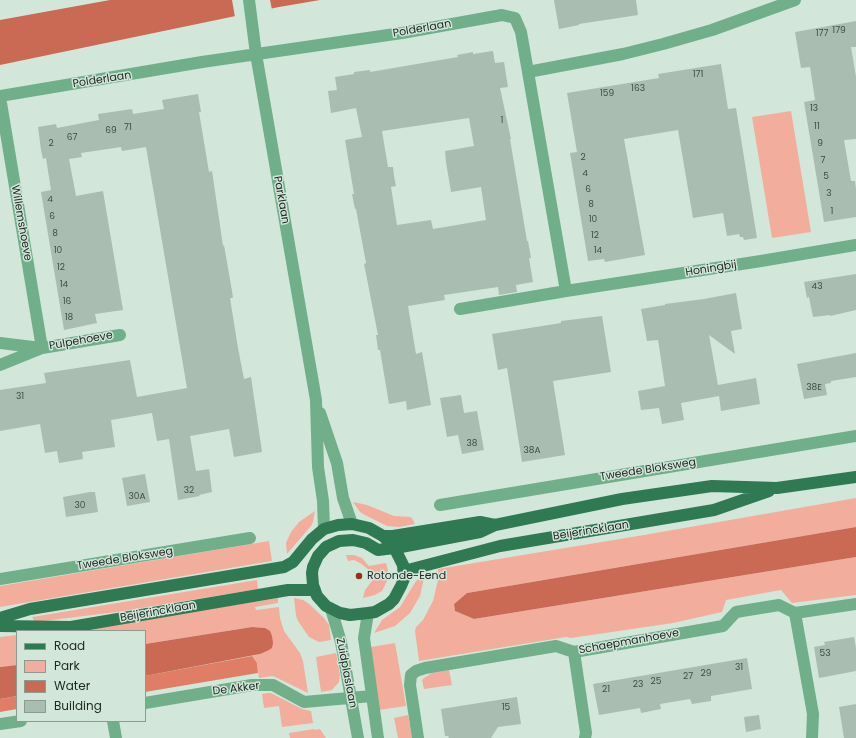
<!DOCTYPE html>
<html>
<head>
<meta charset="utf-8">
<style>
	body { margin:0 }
	#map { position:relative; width:856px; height:738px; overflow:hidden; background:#d2e7da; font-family:Poppins,sans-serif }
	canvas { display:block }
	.legend { position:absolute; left:16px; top:630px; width:130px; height:92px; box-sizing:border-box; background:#d2e7da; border:1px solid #8b9b91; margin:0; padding:5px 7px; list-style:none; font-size:12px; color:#202823 }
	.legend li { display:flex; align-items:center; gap:8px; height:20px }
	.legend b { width:20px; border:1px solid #8b9b91 }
</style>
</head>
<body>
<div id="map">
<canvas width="856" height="738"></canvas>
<ul class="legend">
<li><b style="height:5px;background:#2f7953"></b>Road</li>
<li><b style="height:11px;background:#f3ad9d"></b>Park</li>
<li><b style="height:11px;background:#ca6a55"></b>Water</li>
<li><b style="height:11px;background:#a9bdb0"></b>Building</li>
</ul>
</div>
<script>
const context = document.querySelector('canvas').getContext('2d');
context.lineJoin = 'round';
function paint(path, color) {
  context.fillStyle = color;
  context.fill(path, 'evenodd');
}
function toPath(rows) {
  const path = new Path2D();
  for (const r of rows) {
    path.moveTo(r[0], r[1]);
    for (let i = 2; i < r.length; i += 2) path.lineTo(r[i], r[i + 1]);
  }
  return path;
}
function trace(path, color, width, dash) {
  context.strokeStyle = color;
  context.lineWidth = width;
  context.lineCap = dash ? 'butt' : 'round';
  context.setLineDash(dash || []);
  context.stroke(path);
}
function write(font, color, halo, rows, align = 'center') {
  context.font = font + ' Poppins,sans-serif';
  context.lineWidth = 3;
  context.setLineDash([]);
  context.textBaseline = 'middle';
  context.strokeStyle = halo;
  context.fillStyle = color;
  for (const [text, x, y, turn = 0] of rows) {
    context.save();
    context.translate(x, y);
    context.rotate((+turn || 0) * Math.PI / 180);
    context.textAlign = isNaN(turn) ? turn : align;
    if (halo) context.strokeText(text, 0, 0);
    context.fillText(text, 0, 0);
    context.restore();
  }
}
paint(toPath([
	[791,111,811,232,772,238,752,117],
	[856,498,856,527,467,593,454,604,455,611,474,619,856,557,856,595,792,603,781,590,726,600,722,612,673,623,571,638,566,637,419,661,415,631,416,627,423,620,433,601,438,580,438,569,644,535],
	[353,502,367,505,394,516,411,517,413,520,415,524,399,527,387,526,365,515,360,512],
	[315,511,313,522,311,526,287,554,286,543,291,532,299,522],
	[269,541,272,561,0,607,0,586],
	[346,555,354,555,362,558,369,566,386,563,388,571,388,579,382,591,375,595,363,598,365,590,372,581,372,575,369,570,360,563,354,560,348,561],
	[425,574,420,596,410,613,395,626,374,633,382,620,400,607,416,581],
	[257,580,258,589,117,612,35,622,32,617],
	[278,598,278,603,255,607,256,610,279,607,280,618,284,631,300,653,303,661,308,693,273,676,259,678,257,663,252,656,260,654,265,628,252,627,145,644,145,631,74,631],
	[294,598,303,600,308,603,324,618,329,625,331,640,319,642,309,637,298,621,296,616],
	[17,635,17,665,0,667,0,637],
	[395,643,406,706,379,710,371,647],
	[336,653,340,675,339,682,332,690,321,692,316,657],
	[449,670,452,685,424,689,422,680,424,678,432,673],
	[268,693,271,693,302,709,311,711,313,723,282,727,279,706,264,708,262,694],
	[408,715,412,738,398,738,394,718],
	[314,729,314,730,320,729,326,738,290,738,289,733]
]), '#f3ad9d');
paint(toPath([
	[252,656,257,663,258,673,145,692,145,676],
	[17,696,17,709,0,712,0,699]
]), '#e07d67');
paint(toPath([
	[110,0,320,0,279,7,0,65,0,20],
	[856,527,856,557,474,619,455,611,454,604,467,593],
	[252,627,265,628,270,631,272,636,273,643,272,648,269,650,260,654,145,676,145,644],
	[17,665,17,696,0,699,0,667]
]), '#ca6a55');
paint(toPath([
	[232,0,270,0,272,10,235,17]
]), '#d2e7da');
paint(toPath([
	[554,0,636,0,638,15,579,24,579,25,559,29],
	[856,21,856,47,851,47,856,77,856,139,844,140,851,181,855,181,856,189,856,217,824,222,804,102,815,100,810,67,801,68,795,32],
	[493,51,495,63,504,62,508,87,500,88,511,139,510,139,527,241,528,241,531,258,529,258,533,282,516,285,517,292,499,295,498,287,444,295,445,300,408,306,416,354,422,352,431,405,407,410,406,401,389,404,380,350,378,350,376,335,378,335,366,274,364,264,366,263,356,209,355,209,352,194,354,194,345,140,362,137,356,108,331,113,328,91,337,90,335,77,354,74,354,72,370,70,370,72,458,57,457,55,473,52,473,54],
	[469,118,474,146,445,151,446,162,451,192,481,187,486,220,433,229,431,220,397,225,391,187,396,186,394,176,393,167,388,167,382,131],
	[721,64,728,109,736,108,757,238,744,240,743,237,740,237,739,234,727,236,723,213,693,218,678,130,624,139,645,255,605,262,604,259,588,261,570,153,577,152,567,93,659,78,658,74],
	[198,94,201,112,199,112,209,172,212,171,223,246,224,245,232,291,233,298,230,298,238,348,244,379,251,377,262,452,234,457,229,429,190,436,196,471,209,469,212,492,199,495,200,496,178,500,169,439,157,441,152,413,111,420,115,447,82,452,83,459,59,463,57,451,45,453,40,424,0,431,0,390,46,383,44,373,130,360,137,397,187,388,146,147,122,151,121,147,81,153,82,157,69,159,76,196,103,191,123,310,95,314,97,323,64,330,41,192,51,190,46,158,43,159,41,150,38,127,56,124,57,128,99,120,98,114,132,109,133,114,164,109,162,100],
	[856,274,856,310,830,316,830,315,813,317,809,297,807,298,804,282],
	[736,293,742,329,731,331,735,354,709,335,718,385,756,378,760,404,721,411,719,396,681,403,684,420,662,424,659,408,641,410,638,391,665,386,658,340,647,341,641,309,665,305,665,304,704,299],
	[602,316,611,372,553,381,565,455,522,462,507,368,498,370,492,334,561,323,561,321],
	[856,353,856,377,831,381,831,383,825,384,827,395,804,399,797,364],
	[461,395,464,413,477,411,484,450,462,454,458,435,447,437,440,398],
	[145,474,150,502,127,506,122,478],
	[90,492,95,492,98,512,66,517,63,497],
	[854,637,856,648,856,671,819,678,814,647,825,645,824,642],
	[747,658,752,689,711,696,711,701,692,704,690,699,660,704,661,709,641,713,640,708,599,715,593,684],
	[517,697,521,724,498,727,491,738,449,738,448,736,445,736,441,709],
	[856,704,856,738,844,738,839,707],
	[759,715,761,729,746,732,744,717]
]), '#a9bdb0');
trace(toPath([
	[249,0,256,54,316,400,318,467,323,501,324,529],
	[528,72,566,291,761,261,856,245],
	[0,96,202,62,402,33,502,15,515,18,521,32,528,72,623,54,663,44,712,30,795,0],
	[0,97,42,348],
	[460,309,566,291],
	[0,343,41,348],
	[0,365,42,348,120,335],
	[320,413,337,463,343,498,352,524],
	[440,505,856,436],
	[0,579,250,538],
	[331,609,341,642,358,738],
	[368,613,364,638,378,738],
	[795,613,813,714,812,738],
	[574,652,586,733,585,738],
	[145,703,252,685,273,685,304,702,372,696],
	[113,721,116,738],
	[0,724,21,721],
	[418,738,410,685,411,675,416,671,425,668,556,646,574,652,723,626,736,612,779,605,795,613,856,604]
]), '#71af8b', 12);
trace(toPath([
	[383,536,393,536,480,522,495,525],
	[404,571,500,546,714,510,769,491],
	[0,618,30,609,284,567,293,562,312,539,324,529,338,525,352,524,369,528,383,536,389,542,394,548,397,553,403,565,404,579,401,586,394,599,389,604,375,612,368,613,350,615,340,613,326,606,317,596,313,585,312,573,313,567,318,556,326,547,339,541,353,540,366,543,378,550,394,548,401,547,480,532,495,525,622,499,712,486,777,488,856,477],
	[0,626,71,627,288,590,315,590]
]), '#2f7953', 12);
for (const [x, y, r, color] of [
	[359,576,4,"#972f19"]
]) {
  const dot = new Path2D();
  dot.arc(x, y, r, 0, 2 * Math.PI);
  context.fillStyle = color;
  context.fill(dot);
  trace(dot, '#d2e7da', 1.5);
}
write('9px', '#424d46', null, [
	["179",839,31],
	["177",822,34],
	["171",698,75],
	["163",638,89],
	["159",607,94],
	["13",814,109],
	["1",502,121],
	["11",817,127],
	["71",128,128],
	["69",111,131],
	["67",72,138],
	["2",51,144],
	["9",820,144],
	["2",583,158],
	["7",823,161],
	["4",585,174],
	["5",826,177],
	["6",588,190],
	["3",829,194],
	["4",50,200],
	["8",591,205],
	["1",832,212],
	["6",52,217],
	["10",593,220],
	["8",55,234],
	["12",595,236],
	["10",58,251],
	["14",598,251],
	["12",61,268],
	["14",64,285],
	["43",817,287],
	["16",67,302],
	["18",69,318],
	["38E",814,388],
	["31",20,397],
	["38",472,444],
	["38A",532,451],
	["32",189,491],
	["30A",137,497],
	["30",80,506],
	["53",825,654],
	["31",739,668],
	["29",706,674],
	["27",688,677],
	["25",656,682],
	["23",638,685],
	["21",606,690],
	["15",506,708]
]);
write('11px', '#202823', '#d2e7da', [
	["Polderlaan",422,29,-10],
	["Polderlaan",102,80,-9],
	["Parklaan",281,200,80],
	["Willemshoeve",21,223,80],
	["Honingbij",711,269,-9],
	["Pulpehoeve",81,341,-10],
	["Tweede Bloksweg",648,470,-9],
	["Beijerincklaan",591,531,-9],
	["Tweede Bloksweg",125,559,-9],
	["Beijerincklaan",158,612,-10],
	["Schaepmanhoeve",629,642,-10],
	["Zuidplaslaan",346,673,79],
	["De Akker",236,689,-7]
]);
write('11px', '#202823', '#d2e7da', [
	["Rotonde-Eend",367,576]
], 'left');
</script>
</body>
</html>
